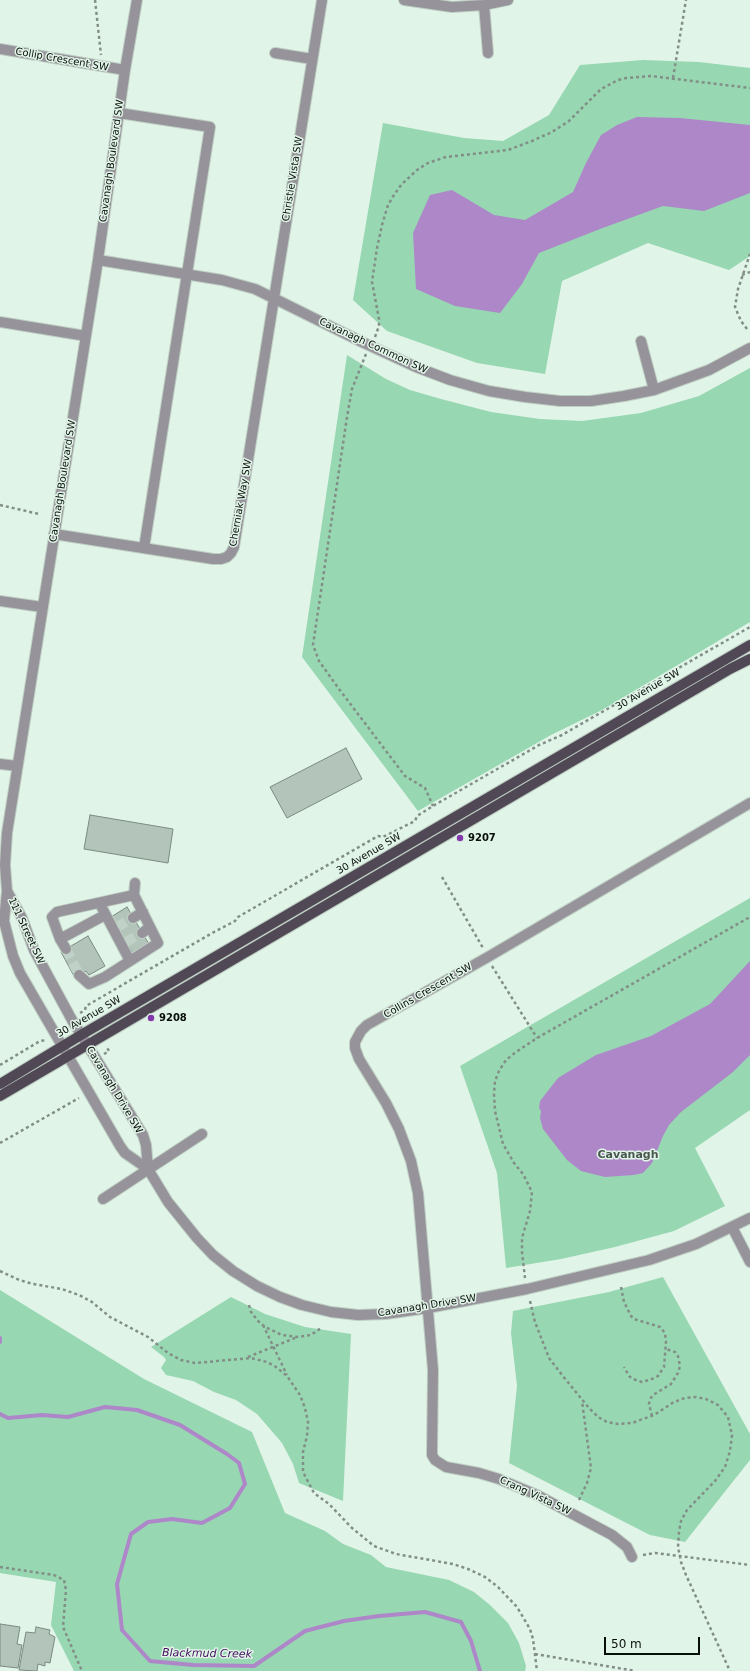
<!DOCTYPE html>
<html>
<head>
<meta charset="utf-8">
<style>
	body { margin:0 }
	#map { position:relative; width:750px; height:1671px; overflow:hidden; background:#e1f4e8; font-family:"DejaVu Sans",sans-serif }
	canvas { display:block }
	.scale { position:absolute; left:604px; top:1637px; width:96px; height:18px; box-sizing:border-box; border:2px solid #080e0a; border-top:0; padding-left:5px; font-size:12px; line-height:14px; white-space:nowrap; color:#080e0a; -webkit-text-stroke:3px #e1f4e8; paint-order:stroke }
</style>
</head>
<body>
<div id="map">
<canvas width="750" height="1671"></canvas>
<div class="scale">50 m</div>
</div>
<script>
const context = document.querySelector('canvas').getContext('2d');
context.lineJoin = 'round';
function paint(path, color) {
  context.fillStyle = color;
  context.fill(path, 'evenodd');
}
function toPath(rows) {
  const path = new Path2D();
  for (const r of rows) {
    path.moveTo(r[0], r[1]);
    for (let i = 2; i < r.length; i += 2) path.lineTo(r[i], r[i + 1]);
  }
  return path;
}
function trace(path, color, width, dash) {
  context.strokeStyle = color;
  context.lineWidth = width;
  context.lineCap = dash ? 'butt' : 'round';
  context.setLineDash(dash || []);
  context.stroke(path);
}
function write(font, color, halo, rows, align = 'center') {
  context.font = font + ' "DejaVu Sans",sans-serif';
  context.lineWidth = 3;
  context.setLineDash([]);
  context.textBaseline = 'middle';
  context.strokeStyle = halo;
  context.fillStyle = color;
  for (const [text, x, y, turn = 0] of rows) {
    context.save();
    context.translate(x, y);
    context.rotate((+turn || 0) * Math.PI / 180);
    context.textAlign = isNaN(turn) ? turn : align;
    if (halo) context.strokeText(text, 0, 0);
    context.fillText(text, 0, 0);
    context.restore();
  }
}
paint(toPath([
	[643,60,699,62,750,68,750,256,729,270,648,243,562,281,545,374,477,363,387,331,353,300,383,123,464,138,503,141,549,115,580,65],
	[347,355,386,379,410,390,441,399,491,412,540,419,582,421,641,413,699,396,750,368,750,622,602,710,551,735,418,811,302,657],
	[750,898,750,1110,695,1148,725,1206,674,1231,615,1247,561,1259,506,1268,497,1173,460,1066],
	[663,1277,750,1434,750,1460,685,1542,650,1535,509,1463,517,1386,511,1333,513,1311,609,1292],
	[0,1290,144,1379,252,1432,285,1513,325,1531,343,1544,371,1555,386,1567,449,1580,474,1592,490,1605,508,1623,519,1643,526,1666,525,1671,74,1671,51,1625,56,1582,0,1573],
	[231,1297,265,1314,305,1327,351,1334,343,1501,299,1483,293,1464,282,1443,257,1414,236,1400,214,1392,193,1381,166,1375,161,1368,166,1360,164,1357,151,1347]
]), '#97d7b2');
paint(toPath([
	[637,117,680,118,750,125,750,193,704,211,663,206,600,229,539,253,522,284,500,313,455,306,416,289,413,233,430,195,452,190,494,215,525,220,573,192,586,163,601,135,617,125],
	[750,961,750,1055,733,1072,681,1112,669,1125,663,1136,652,1163,643,1173,634,1175,605,1177,581,1171,567,1160,543,1129,540,1118,541,1111,539,1108,540,1101,558,1078,596,1055,651,1036,710,1004]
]), '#ae87c9');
trace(toPath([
	[0,1338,0,1342],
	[0,1414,8,1418,42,1415,68,1417,105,1407,137,1410,180,1425,227,1454,239,1463,245,1484,230,1508,202,1523,172,1519,148,1522,131,1534,117,1584,122,1630,150,1661,193,1665,254,1666,305,1631,344,1621,379,1616,425,1612,461,1622,471,1641,480,1671]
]), '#ae87c9', 4);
const building = toPath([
	[346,748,362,779,287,818,270,787,346,748],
	[90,815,173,829,168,863,84,849,90,815],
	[127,907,149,944,133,954,111,917,127,907],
	[88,936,105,966,89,975,86,971,75,978,61,952,88,936],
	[0,1624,20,1627,17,1644,22,1645,18,1668,0,1666,0,1624],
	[36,1627,50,1630,49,1634,55,1637,50,1663,45,1662,45,1666,38,1664,37,1671,19,1670,26,1632,35,1633,36,1627]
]);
paint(building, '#b3c5ba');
trace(building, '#7a8b81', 1);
trace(toPath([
	[117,927,133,918],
	[126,942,142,933],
	[66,949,79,975]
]), '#c0d2c7', 10, [10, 5]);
const minor = toPath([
	[137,0,125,70,98,260,7,833,5,865,7,891,4,921,13,956,20,973,120,1146,125,1153,148,1169],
	[404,0,452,7,484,5,508,0],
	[484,5,488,53],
	[0,49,125,70],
	[275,53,312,59],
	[119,113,210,127,144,548],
	[98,260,222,280,255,289,364,343,416,367,450,380,489,391,525,397,560,401,591,401,624,396,654,390,709,370,750,348],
	[0,322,86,336],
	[641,341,654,390],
	[54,534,213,559,221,559,227,557,231,553,234,547,322,0],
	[0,601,42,607],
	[0,764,17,766],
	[7,891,22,918,34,950,72,1020,143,1135,146,1145,148,1169,168,1202,197,1238,213,1255,233,1271,257,1286,280,1297,302,1305,331,1312,358,1315,386,1314,428,1308,527,1289,649,1260,696,1244,750,1218],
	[134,895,135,883],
	[100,904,130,961],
	[133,918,143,912],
	[142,933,150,927],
	[60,939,105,915],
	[66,949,60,939,52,917,57,912,134,895,158,943,105,977,89,984,79,975],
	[103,1199,202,1134],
	[732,1227,750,1262],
	[632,1557,627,1547,612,1535,537,1495,499,1479,479,1473,446,1467,435,1460,432,1455,433,1370,418,1193,411,1161,399,1129,386,1103,359,1059,355,1048,355,1042,361,1031,367,1025,488,957,750,803]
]);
const major = toPath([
	[0,1084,81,1035,750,645],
	[0,1096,730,669,750,659]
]);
trace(minor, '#becfc4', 12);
trace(major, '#becfc4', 12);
trace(toPath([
	[95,0,101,55],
	[673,78,686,0],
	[742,275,750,272],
	[747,329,741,321,735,307,738,289,750,254],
	[375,337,379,326,379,319,372,282,377,248,382,225,388,205,394,195,401,185,417,170,428,163,446,157,508,150,532,141,552,132,569,121,601,89,618,80,626,78,651,76,750,88],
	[366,354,352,389,347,417,313,645,319,661,339,689,405,776,425,788,433,806],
	[0,505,39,514],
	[442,877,483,948],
	[492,966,537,1038],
	[80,1013,85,1010,86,1006,214,932,235,921,238,917,378,836,383,837,415,821,417,816,433,806,539,745,562,735,750,627],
	[104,1054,109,1051,106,1046],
	[0,1065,40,1041,47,1040],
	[0,1143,79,1098],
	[0,1271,19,1280,33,1284,62,1289,79,1295,92,1302,110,1317,148,1337,168,1353,181,1360,195,1363,251,1358,267,1362,276,1367,287,1376,300,1395,305,1408,308,1422,307,1436,303,1452,303,1472,314,1493,329,1504,352,1528,374,1546,396,1554,453,1564,468,1569,485,1577,498,1587,517,1607,530,1629,533,1639,537,1671],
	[525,1278,522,1252,522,1238,530,1211,532,1192,523,1174,514,1163,503,1144,495,1111,494,1094,495,1081,499,1071,506,1060,516,1052,537,1038,750,917],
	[621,1287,624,1302,631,1316,634,1319,660,1327,665,1333,666,1342,664,1367,658,1376,652,1379,642,1382,633,1379,629,1376,624,1367],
	[530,1301,535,1322,549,1358,562,1375,589,1408,598,1417,607,1422,618,1424,632,1423,654,1415,674,1402,685,1398,696,1397,706,1399,718,1405,728,1417,732,1435,730,1451,725,1467,715,1481,687,1510,681,1521,679,1532,678,1547,681,1562,686,1575,730,1671],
	[249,1305,251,1312,258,1321,265,1327,282,1335,297,1337,311,1335,321,1328],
	[263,1325,287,1375],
	[248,1357,295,1338],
	[652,1416,649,1404,650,1399,653,1395,671,1384,678,1373,680,1366,678,1356,675,1352,666,1349],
	[579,1500,587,1483,591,1468,582,1401],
	[643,1555,655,1553,750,1565],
	[0,1567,54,1575,64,1580,66,1590,63,1627,82,1671],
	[535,1654,635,1671]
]), '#828f87', 2.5, [3, 3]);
trace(minor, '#97939a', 10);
trace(major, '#504955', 10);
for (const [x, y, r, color] of [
	[460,838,4,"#8239ab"],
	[151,1018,4,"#8239ab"]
]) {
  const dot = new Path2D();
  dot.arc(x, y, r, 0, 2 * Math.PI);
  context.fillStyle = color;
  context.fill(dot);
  trace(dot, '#e1f4e8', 1.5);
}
write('10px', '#080e0a', '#e1f4e8', [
	["Collip Crescent SW",62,60,10],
	["Cavanagh Boulevard SW",112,161,-82],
	["Christie Vista SW",293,179,-81],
	["Cavanagh Common SW",373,346,25],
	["Cavanagh Boulevard SW",63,481,-81],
	["Cherniak Way SW",241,503,-80],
	["30 Avenue SW",648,690,-30],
	["30 Avenue SW",369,854,-30],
	["111 Street SW",26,931,65],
	["Collins Crescent SW",428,991,-30],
	["30 Avenue SW",89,1017,-30],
	["Cavanagh Drive SW",114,1090,59],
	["Cavanagh Drive SW",427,1306,-9],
	["Crang Vista SW",535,1496,25]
]);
write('bold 10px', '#080e0a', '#e1f4e8', [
	["9207",468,838],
	["9208",159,1018]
], 'left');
write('bold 11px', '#49584f', '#e1f4e8', [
	["Cavanagh",628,1155]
]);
write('italic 11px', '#420d5d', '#e1f4e8', [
	["Blackmud Creek",207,1654,1]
]);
</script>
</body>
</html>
